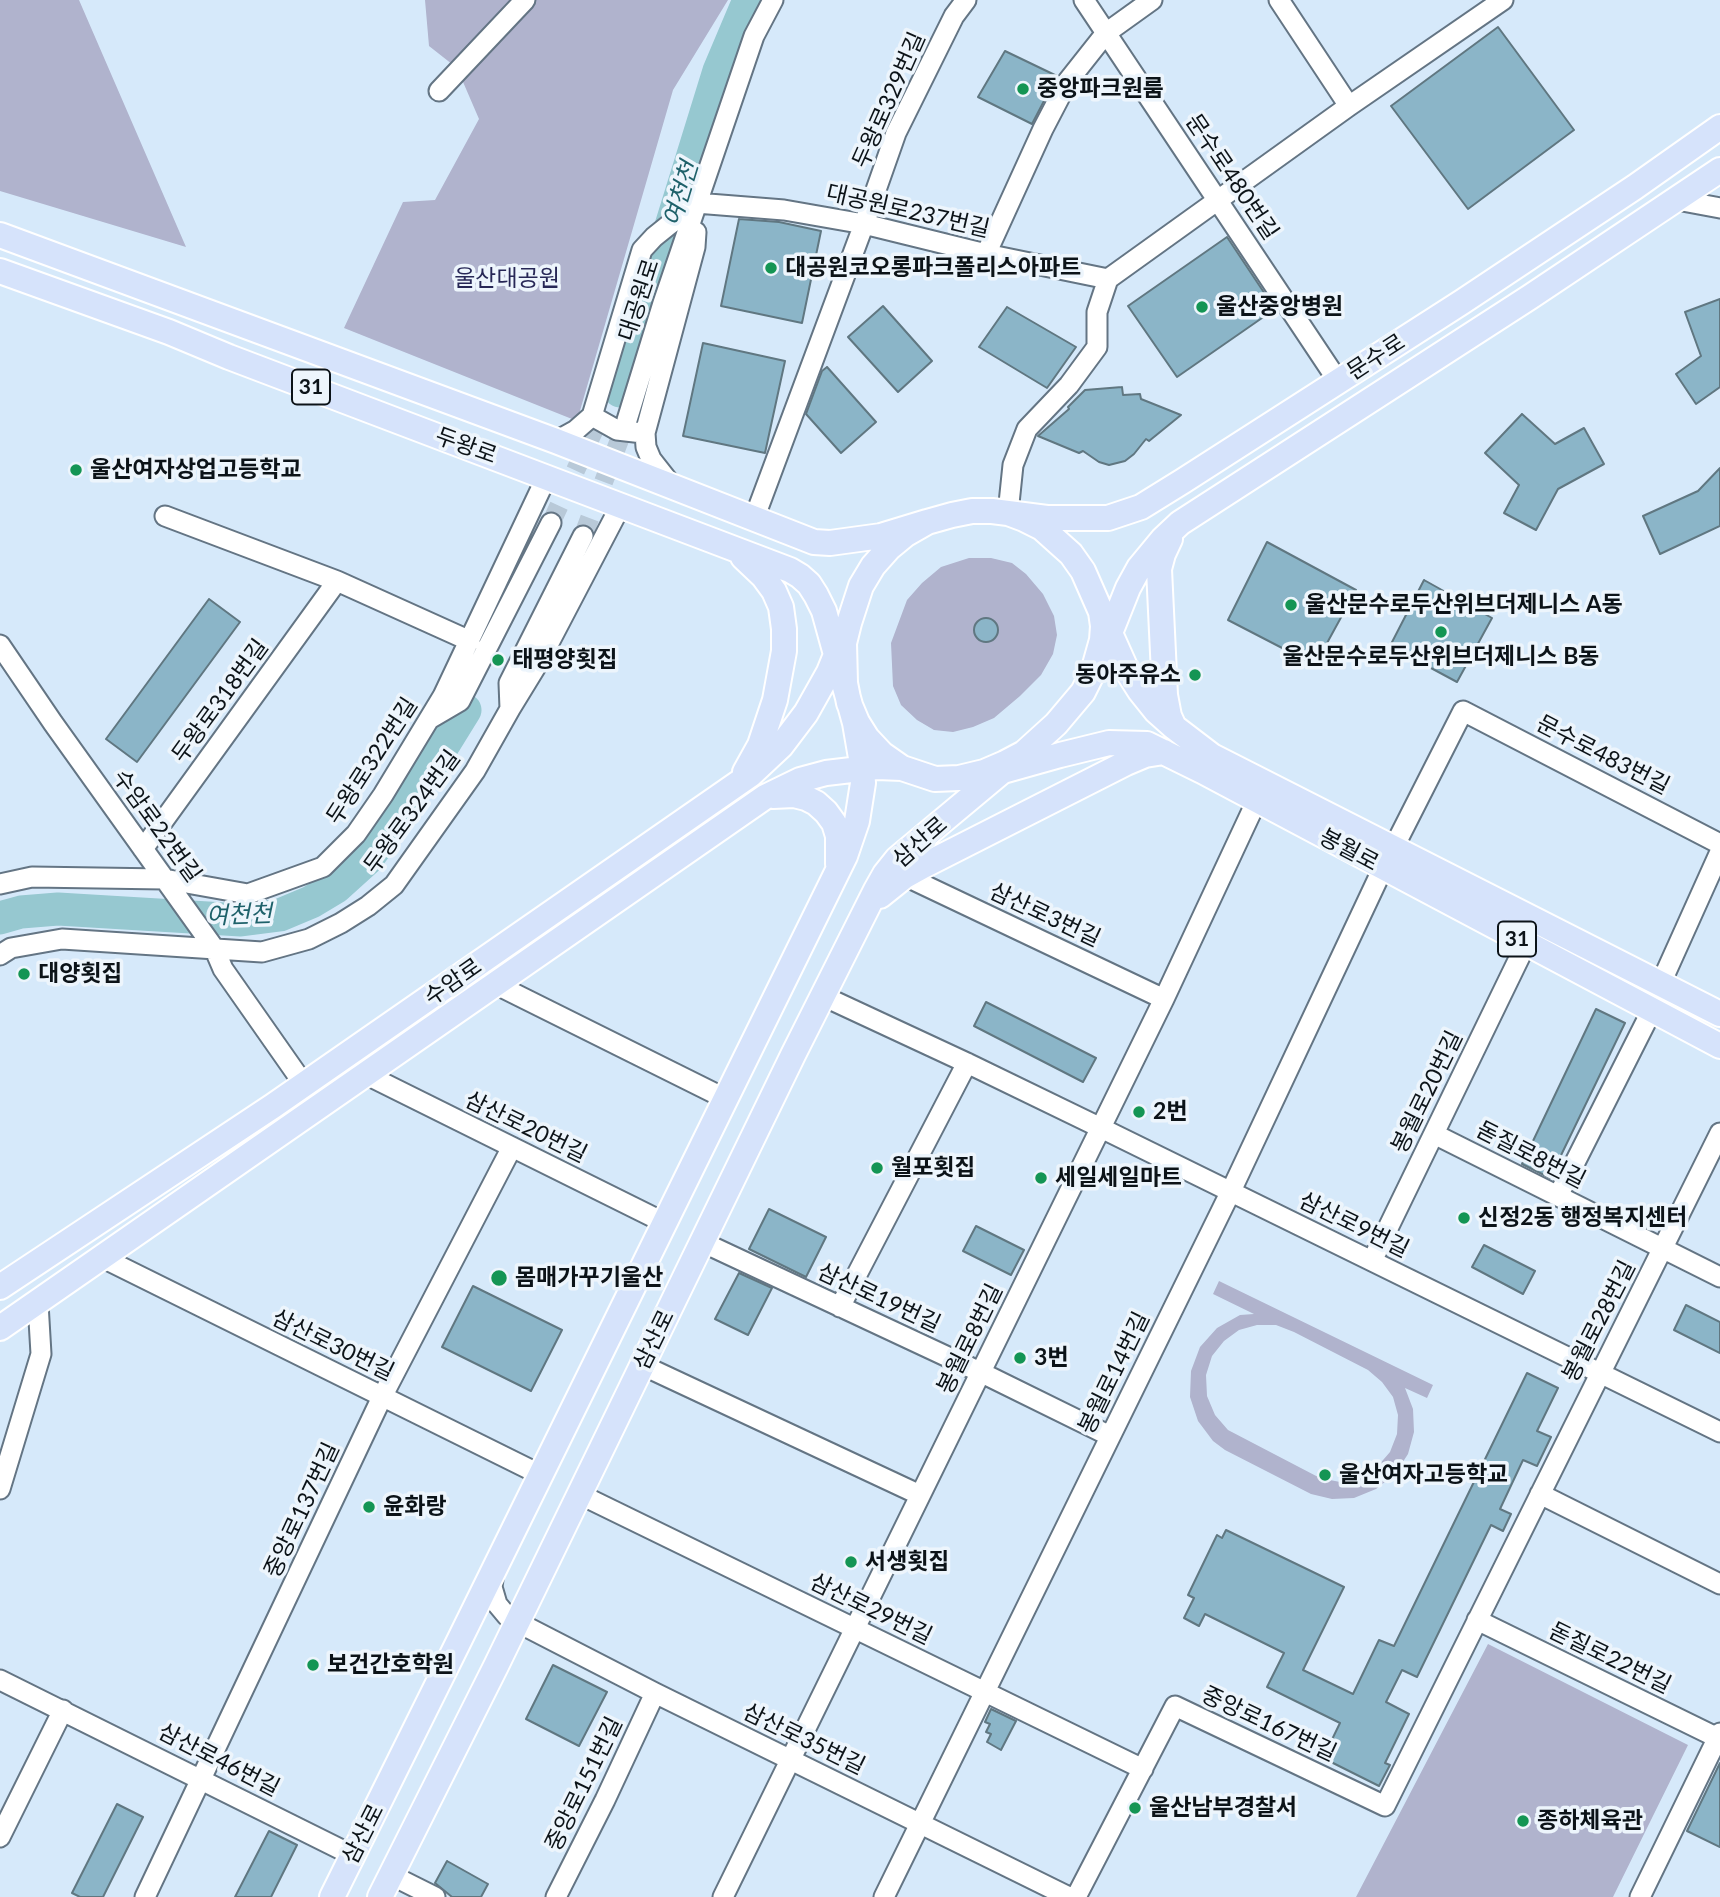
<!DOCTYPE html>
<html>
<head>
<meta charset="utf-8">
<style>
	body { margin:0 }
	canvas { display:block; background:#d6e9fa }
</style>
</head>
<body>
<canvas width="1720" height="1897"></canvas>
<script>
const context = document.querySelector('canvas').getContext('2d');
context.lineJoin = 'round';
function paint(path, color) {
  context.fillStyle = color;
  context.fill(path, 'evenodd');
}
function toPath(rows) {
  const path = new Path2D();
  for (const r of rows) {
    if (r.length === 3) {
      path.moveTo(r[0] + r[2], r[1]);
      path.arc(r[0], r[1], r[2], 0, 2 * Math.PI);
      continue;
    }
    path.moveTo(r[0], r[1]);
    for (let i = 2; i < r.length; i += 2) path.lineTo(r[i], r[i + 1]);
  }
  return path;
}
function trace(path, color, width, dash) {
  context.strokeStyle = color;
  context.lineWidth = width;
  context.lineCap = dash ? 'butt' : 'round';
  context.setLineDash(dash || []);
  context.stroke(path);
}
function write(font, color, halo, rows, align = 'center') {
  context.font = font + ' Lato,"Noto Sans KR",sans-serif';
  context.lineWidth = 7;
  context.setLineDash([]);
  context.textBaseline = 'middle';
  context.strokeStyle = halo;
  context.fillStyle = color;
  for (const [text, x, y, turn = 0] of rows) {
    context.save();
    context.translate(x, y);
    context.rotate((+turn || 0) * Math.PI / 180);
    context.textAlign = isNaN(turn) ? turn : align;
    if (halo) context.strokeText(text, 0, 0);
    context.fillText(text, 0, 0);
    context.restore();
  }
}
paint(toPath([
	[0,0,79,0,186,247,0,191],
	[425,0,728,0,673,90,577,421,344,328,403,202,435,200,479,119,457,68,429,46],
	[969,558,991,558,1012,563,1026,574,1043,594,1054,616,1057,635,1053,654,1041,675,1020,696,994,718,973,727,953,732,934,730,917,720,901,705,893,686,891,643,907,600,922,583,941,567],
	[1219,1281,1433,1385,1427,1398,1405,1388,1413,1409,1414,1432,1408,1454,1395,1474,1376,1489,1354,1498,1332,1499,1311,1494,1225,1450,1213,1441,1198,1421,1190,1397,1191,1371,1200,1347,1217,1328,1240,1315,1254,1314,1213,1294],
	[1257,1325,1276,1325,1294,1332,1368,1370,1382,1382,1393,1397,1398,1415,1397,1434,1390,1452,1377,1467,1360,1478,1340,1482,1320,1478,1228,1430,1215,1415,1207,1396,1206,1375,1212,1356,1224,1341,1239,1330],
	[1488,1644,1688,1745,1613,1897,1356,1897]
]), '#b0b3cd');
trace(toPath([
	[620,391,719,71,749,0],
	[0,918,21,912,58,909,241,920,280,915,311,902,336,887,367,859,402,812,465,710]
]), '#96c8d0', 33);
const building = toPath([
	[1498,27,1574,130,1468,209,1391,106,1498,27],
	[1005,51,1057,76,1032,124,978,97,1005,51],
	[739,219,779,222,821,231,802,323,721,306,739,219],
	[1227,237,1275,309,1177,377,1128,306,1227,237],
	[1720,299,1720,387,1696,404,1676,374,1701,356,1685,312,1720,299],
	[883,306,932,361,898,392,848,337,883,306],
	[1007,307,1076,347,1047,388,979,347,1007,307],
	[703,343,785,361,765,453,683,436,703,343],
	[827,367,876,422,841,453,806,414,822,371,827,367],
	[1122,387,1123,395,1140,394,1141,399,1181,415,1149,441,1146,439,1134,454,1125,461,1109,465,1099,462,1083,451,1079,453,1038,436,1069,409,1068,407,1085,390,1122,387],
	[1522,414,1555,444,1584,428,1604,464,1558,489,1536,530,1504,513,1519,485,1485,453,1522,414],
	[1720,468,1720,526,1660,554,1643,516,1698,491,1720,468],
	[1267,542,1356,590,1315,665,1228,620,1267,542],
	[1424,580,1492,618,1457,682,1390,646,1424,580],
	[209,599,240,622,137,762,106,739,209,599],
	[986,630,12],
	[986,1002,1096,1058,1083,1082,974,1026,986,1002],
	[1596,1009,1625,1023,1550,1178,1522,1164,1596,1009],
	[769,1209,826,1237,806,1277,749,1249,769,1209],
	[976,1226,1024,1250,1011,1275,963,1251,976,1226],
	[1484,1245,1535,1271,1523,1294,1472,1267,1484,1245],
	[739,1273,772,1288,748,1335,715,1319,739,1273],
	[473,1286,562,1330,531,1391,442,1347,473,1286],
	[1686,1305,1720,1322,1720,1353,1674,1330,1686,1305],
	[1527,1373,1558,1388,1537,1431,1551,1437,1537,1466,1523,1460,1500,1509,1511,1514,1503,1531,1491,1525,1417,1677,1402,1670,1386,1702,1409,1714,1385,1763,1390,1765,1379,1786,1323,1758,1340,1723,1267,1687,1284,1653,1205,1614,1199,1626,1184,1618,1194,1598,1188,1595,1217,1535,1222,1538,1226,1530,1344,1587,1303,1670,1353,1694,1379,1640,1394,1646,1527,1373],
	[553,1665,607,1692,579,1746,526,1719,553,1665],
	[991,1709,1016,1721,1001,1750,987,1742,991,1734,986,1732,990,1724,985,1722,991,1709],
	[1720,1763,1720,1847,1687,1831,1720,1763],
	[117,1804,143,1817,103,1897,80,1897,72,1893,117,1804],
	[269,1831,297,1845,271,1897,235,1897,269,1831],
	[447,1861,488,1884,481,1897,452,1897,435,1883,447,1861]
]);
paint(building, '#8bb5c8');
trace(building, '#607781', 2);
trace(toPath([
	[551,523,603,411],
	[583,536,627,420]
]), '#b8c9d8', 19, [19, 10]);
const minor = toPath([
	[1084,0,1338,381],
	[1279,0,1349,106],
	[439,91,525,0],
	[1677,200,1720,208],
	[696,203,784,210,864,224,986,254,1108,279],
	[986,254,1043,129,1068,81,1106,33,1152,0],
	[592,416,617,430,643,433],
	[627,420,663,303,754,36,773,0],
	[556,441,576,430,592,416,642,250,654,237,695,204],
	[673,487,651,459,646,447,645,433,695,247,696,232],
	[1008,513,1013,465,1027,429,1069,385,1097,347,1097,312,1108,279,1349,106,1503,0],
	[165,516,337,581,470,641],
	[754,519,864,224,896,133,954,16,966,0],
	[0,645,53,723,214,948,223,969,312,1096],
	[510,709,540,660,621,505],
	[431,718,460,701,551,523],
	[1394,847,1463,711,1720,844],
	[143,849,337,581],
	[905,876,1164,999],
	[0,884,32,877,164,879,248,894,323,867,356,834,383,795,443,696,547,476],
	[0,955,11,948,62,939,262,952,309,939,341,923,368,906,394,885,475,771,510,709,509,683,583,536],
	[1661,983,1720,852],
	[495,984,726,1099],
	[823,996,967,1063,1101,1128,1720,1432],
	[365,1074,665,1223],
	[1434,1134,1720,1277],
	[1558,1196,1652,1010],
	[702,1242,980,1372,1110,1436],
	[103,1258,541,1475],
	[1372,1261,1526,944],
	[840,1307,967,1063],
	[642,1365,920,1495],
	[0,1489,41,1354,38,1303],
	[579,1494,1143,1769],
	[1540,1494,1720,1584],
	[494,1572,492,1587,497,1604,507,1616,517,1622,655,1693,1069,1897],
	[1477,1620,1720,1739],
	[0,1680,352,1855],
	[0,1837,63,1710],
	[391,1875,435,1897],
	[145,1897,382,1397,512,1147],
	[556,1897,605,1800,655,1693],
	[723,1897,1164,999,1257,800],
	[884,1897,1231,1191,1383,868],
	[1076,1897,1175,1706,1385,1806,1720,1133],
	[1640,1897,1720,1733]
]);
const major = toPath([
	[0,235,556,441,814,542,830,543,881,536,927,522],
	[0,271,169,332,229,357,790,570,800,576,809,584,816,595,824,611,855,723,861,758,863,783,857,821,845,856,457,1645,332,1897],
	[972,511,992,511,1008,513,1024,519,1042,528,1071,554,1083,571,1101,612,1103,626,1102,640,1093,672,1083,692,1056,724,1024,753,1005,763,984,772,959,778,935,779,902,768,882,754,867,738,857,722,849,703,845,683,844,643,849,623,861,586,873,566,889,548,906,534,927,522,952,515,972,511],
	[1008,513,1047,518,1108,518,1141,507,1183,481,1462,302,1635,187,1720,127],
	[1170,539,1163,554,1159,569,1165,695,1169,716,1174,727],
	[743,557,763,576,774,591,781,607,784,629,784,651,775,700,760,745,745,772],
	[1105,622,1126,669,1140,691,1156,711,1174,727,1212,756,1720,1014],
	[1106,643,1128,588,1139,568,1163,539,1180,523,1530,297,1720,170],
	[959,778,1003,771,1060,755,1109,743,1147,744,1202,771,1720,1046],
	[773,796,794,795,806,798,816,803,826,812,834,823,838,836,838,864],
	[880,896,905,876,923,866,1126,763,1145,755,1164,752],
	[0,1287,273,1106,750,775,781,746,806,713,829,672,849,623],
	[0,1328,765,797,800,780,826,773,877,767,902,768],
	[380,1897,496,1666,793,1055,876,890,885,874,897,859,1024,753]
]);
trace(minor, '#647584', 23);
trace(major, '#fff', 28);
trace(minor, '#fff', 19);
trace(major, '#d6e3fb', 24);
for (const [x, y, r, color] of [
	[1023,89,7,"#149554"],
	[771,268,7,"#149554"],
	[1202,307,7,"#149554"],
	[76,470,7,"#149554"],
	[1291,605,7,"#149554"],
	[1441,632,7,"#149554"],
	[498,660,7,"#149554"],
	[1195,675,7,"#149554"],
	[24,974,7,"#149554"],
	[1139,1112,7,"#149554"],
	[877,1168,7,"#149554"],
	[1041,1178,7,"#149554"],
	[1464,1218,7,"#149554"],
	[499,1278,9,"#149554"],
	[1020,1358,7,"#149554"],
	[1325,1475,7,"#149554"],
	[369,1507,7,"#149554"],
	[851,1562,7,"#149554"],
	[313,1665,7,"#149554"],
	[1135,1808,7,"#149554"],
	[1523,1821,7,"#149554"]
]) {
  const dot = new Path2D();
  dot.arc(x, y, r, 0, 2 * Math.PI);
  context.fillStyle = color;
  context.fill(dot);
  trace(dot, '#edf5fc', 2.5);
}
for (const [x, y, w] of [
	[311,387,38],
	[1517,939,38]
]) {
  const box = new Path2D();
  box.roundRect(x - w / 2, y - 17.5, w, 35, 5);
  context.fillStyle = '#edf5fc';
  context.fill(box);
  trace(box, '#0c1318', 2);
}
write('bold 21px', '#0c1318', null, [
	["31",311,387],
	["31",1517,939]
]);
write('bold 23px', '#0c1318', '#edf5fc', [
	["중앙파크원룸",1037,89],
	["대공원코오롱파크폴리스아파트",785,268],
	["울산중앙병원",1216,307],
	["울산여자상업고등학교",90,470],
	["울산문수로두산위브더제니스 A동",1305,605],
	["울산문수로두산위브더제니스 B동",1441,657,"center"],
	["태평양횟집",512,660],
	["동아주유소",1181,675,"right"],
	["대양횟집",38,974],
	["2번",1153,1112],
	["월포횟집",891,1168],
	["세일세일마트",1055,1178],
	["신정2동 행정복지센터",1478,1218],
	["몸매가꾸기울산",515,1278],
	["3번",1034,1358],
	["울산여자고등학교",1339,1475],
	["윤화랑",383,1507],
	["서생횟집",865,1562],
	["보건간호학원",327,1665],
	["울산남부경찰서",1149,1808],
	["종하체육관",1537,1821]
], 'left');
write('23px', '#0c1318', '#edf5fc', [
	["두왕로329번길",889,100,-66],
	["문수로480번길",1232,177,56],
	["대공원로237번길",908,211,13],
	["대공원로",639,300,-72],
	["문수로",1376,357,-33],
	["두왕로",466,446,20],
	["두왕로318번길",220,701,-54],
	["문수로483번길",1603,755,27],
	["두왕로322번길",372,761,-57],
	["두왕로324번길",412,812,-54],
	["수암로22번길",157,826,54],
	["삼산로",920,842,-41],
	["봉월로",1349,850,28],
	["삼산로3번길",1045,915,25],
	["수암로",453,982,-35],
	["봉월로20번길",1427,1092,-64],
	["삼산로20번길",526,1127,26],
	["돋질로8번길",1531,1155,27],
	["삼산로9번길",1354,1225,26],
	["삼산로19번길",879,1298,25],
	["봉월로28번길",1599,1321,-63],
	["봉월로8번길",970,1339,-64],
	["삼산로",654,1340,-64],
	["삼산로30번길",333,1345,26],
	["봉월로14번길",1114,1373,-64],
	["중앙로137번길",302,1510,-65],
	["삼산로29번길",871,1609,26],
	["돋질로22번길",1610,1658,26],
	["중앙로167번길",1269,1724,25],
	["삼산로35번길",804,1739,26],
	["삼산로46번길",219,1760,27],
	["중앙로151번길",584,1784,-64],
	["삼산로",363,1834,-63]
]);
write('23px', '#272756', '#edf5fc', [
	["울산대공원",507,279]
]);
write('italic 24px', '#1e616a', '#edf5fc', [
	["여천천",681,194,-73],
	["여천천",239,915,-2]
]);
</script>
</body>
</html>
